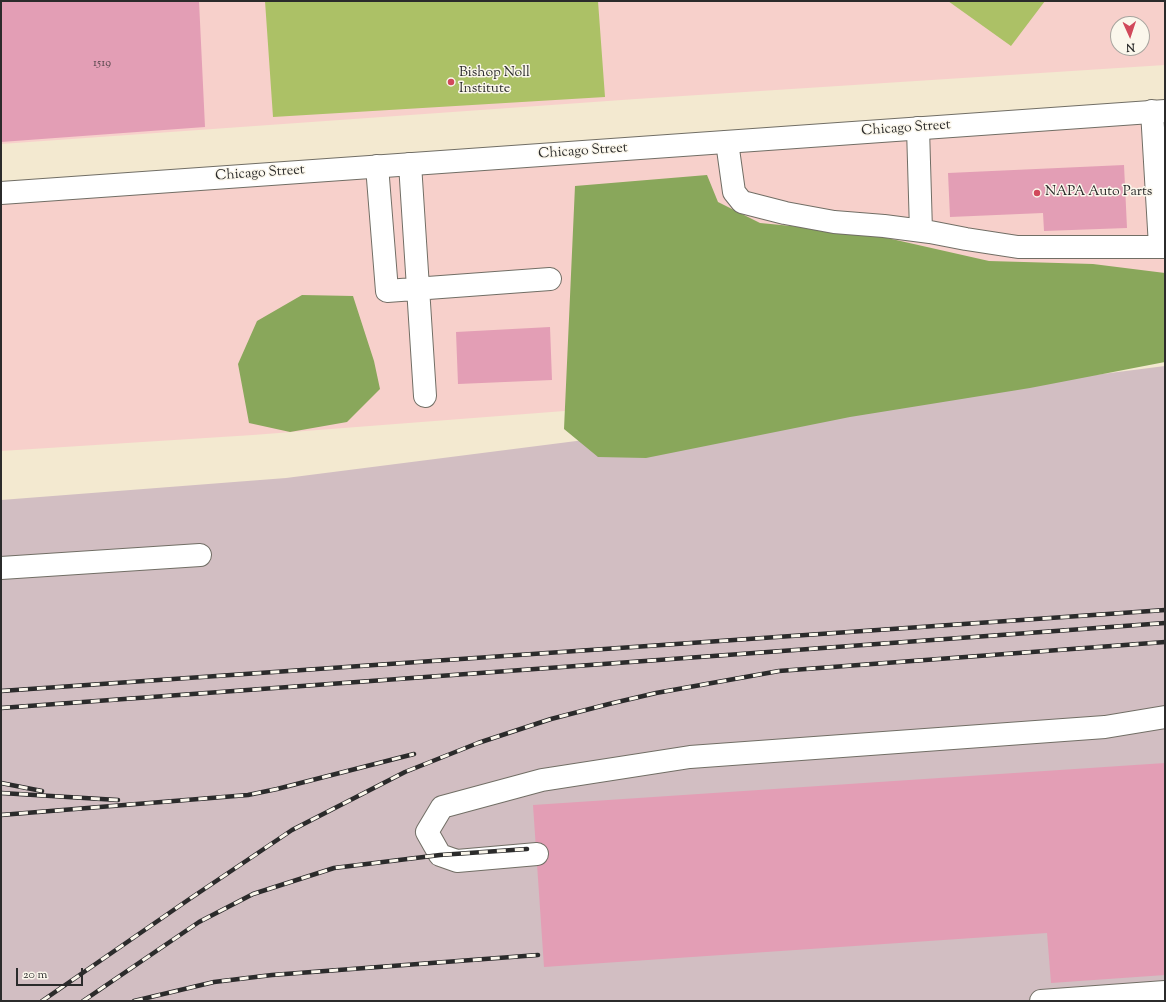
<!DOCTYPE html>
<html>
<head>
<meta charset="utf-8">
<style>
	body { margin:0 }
	#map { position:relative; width:1166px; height:1002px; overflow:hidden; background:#f3e9d0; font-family:"Sorts Mill Goudy",serif }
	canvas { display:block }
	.frame { position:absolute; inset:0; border:2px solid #2b2b2b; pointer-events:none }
	.north { position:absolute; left:1110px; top:16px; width:40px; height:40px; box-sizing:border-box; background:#fbf7ec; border:1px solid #a8a59f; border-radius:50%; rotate:177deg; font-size:11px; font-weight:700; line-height:16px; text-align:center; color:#2b2b2b }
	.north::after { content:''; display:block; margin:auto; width:14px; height:18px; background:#d1495b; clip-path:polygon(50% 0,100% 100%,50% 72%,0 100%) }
	.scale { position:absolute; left:16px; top:968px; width:67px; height:18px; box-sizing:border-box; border:2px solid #2b2b2b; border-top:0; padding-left:5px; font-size:12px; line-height:14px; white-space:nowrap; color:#2b2b2b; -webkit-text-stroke:3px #fbf7ec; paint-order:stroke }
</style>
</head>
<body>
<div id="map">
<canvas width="1166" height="1002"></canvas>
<div class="frame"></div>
<div class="north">N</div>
<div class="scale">20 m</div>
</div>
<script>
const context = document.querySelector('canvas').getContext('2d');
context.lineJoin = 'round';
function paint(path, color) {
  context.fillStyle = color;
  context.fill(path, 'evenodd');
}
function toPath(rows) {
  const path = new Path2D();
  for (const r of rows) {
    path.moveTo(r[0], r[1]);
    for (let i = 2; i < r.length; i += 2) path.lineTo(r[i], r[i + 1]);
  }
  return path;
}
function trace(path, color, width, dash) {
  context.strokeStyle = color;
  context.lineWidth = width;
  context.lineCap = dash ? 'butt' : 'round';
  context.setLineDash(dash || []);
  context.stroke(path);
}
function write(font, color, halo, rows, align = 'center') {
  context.font = font + ' "Sorts Mill Goudy",serif';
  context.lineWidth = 3;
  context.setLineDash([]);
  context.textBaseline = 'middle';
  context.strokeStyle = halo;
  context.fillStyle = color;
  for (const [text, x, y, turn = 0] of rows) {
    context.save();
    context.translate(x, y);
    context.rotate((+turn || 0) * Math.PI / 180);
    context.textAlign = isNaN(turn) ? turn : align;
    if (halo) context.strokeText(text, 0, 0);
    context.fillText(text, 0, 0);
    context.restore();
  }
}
paint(toPath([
	[1,1,1165,1,1165,65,636,99,1,144],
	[1118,24,1142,24,1142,48,1118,48],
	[1165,111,1165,344,772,395,253,435,1,451,1,193]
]), '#f7d0cb');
paint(toPath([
	[1165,366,1165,1001,1,1001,1,500,286,478]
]), '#d2bec2');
paint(toPath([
	[265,1,598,1,605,97,273,117],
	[948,1,1045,1,1011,46]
]), '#acc166');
paint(toPath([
	[707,175,718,202,760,223,865,233,989,261,1093,264,1165,273,1165,362,1030,388,850,417,646,458,598,457,564,429,575,186],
	[302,295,353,296,374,361,380,389,347,422,290,432,249,423,238,364,257,321]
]), '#89a75b');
paint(toPath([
	[1,1,199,1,205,127,1,142],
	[1124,165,1127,228,1044,231,1043,213,950,217,948,173],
	[550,327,552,380,458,384,456,332],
	[1165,763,1165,975,1051,983,1047,933,544,967,533,805]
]), '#e39eb5');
const minor = toPath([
	[1152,111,1160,246],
	[918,128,921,231],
	[727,142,734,192,742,202,785,213,834,222,884,226,930,232,966,239,1018,247,1165,247],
	[410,164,425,396],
	[377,166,387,291,550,279],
	[1,568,200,555],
	[537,854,457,861,440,855,427,832,442,807,542,780,690,757,1105,727,1165,717],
	[1041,1001,1165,992]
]);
const major = toPath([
	[1,193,1165,111]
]);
trace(minor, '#716e65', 24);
trace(major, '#716e65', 24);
trace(minor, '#fff', 22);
trace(major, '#fff', 22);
const rail = toPath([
	[1,691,1165,610],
	[1,708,1165,623],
	[1,783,42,791],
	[1,793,118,800],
	[1,815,248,795,277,789,414,754],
	[42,1001,188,900,292,830,405,772,478,743,551,719,609,704,656,693,779,671,1165,642],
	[83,1001,199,922,253,894,334,868,440,855,527,849],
	[134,1001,214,982,272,975,538,955]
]);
trace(rail, '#2b2b2b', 4.5);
trace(rail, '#fbf7ec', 3, [9]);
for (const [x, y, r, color] of [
	[451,82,4,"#d1495b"],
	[1037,193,4,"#d1495b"]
]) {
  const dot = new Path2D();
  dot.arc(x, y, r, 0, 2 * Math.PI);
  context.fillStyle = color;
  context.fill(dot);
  trace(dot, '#fbf7ec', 1.5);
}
write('12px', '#59484e', null, [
	["1519",102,64]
]);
write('14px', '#2b2b2b', '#fbf7ec', [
	["Bishop Noll",459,74],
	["Institute",459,90],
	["NAPA Auto Parts",1045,193]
], 'left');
write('14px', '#2b2b2b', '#fbf7ec', [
	["Chicago Street",906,129,-4],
	["Chicago Street",583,152,-4],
	["Chicago Street",260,174,-4]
]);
</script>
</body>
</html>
